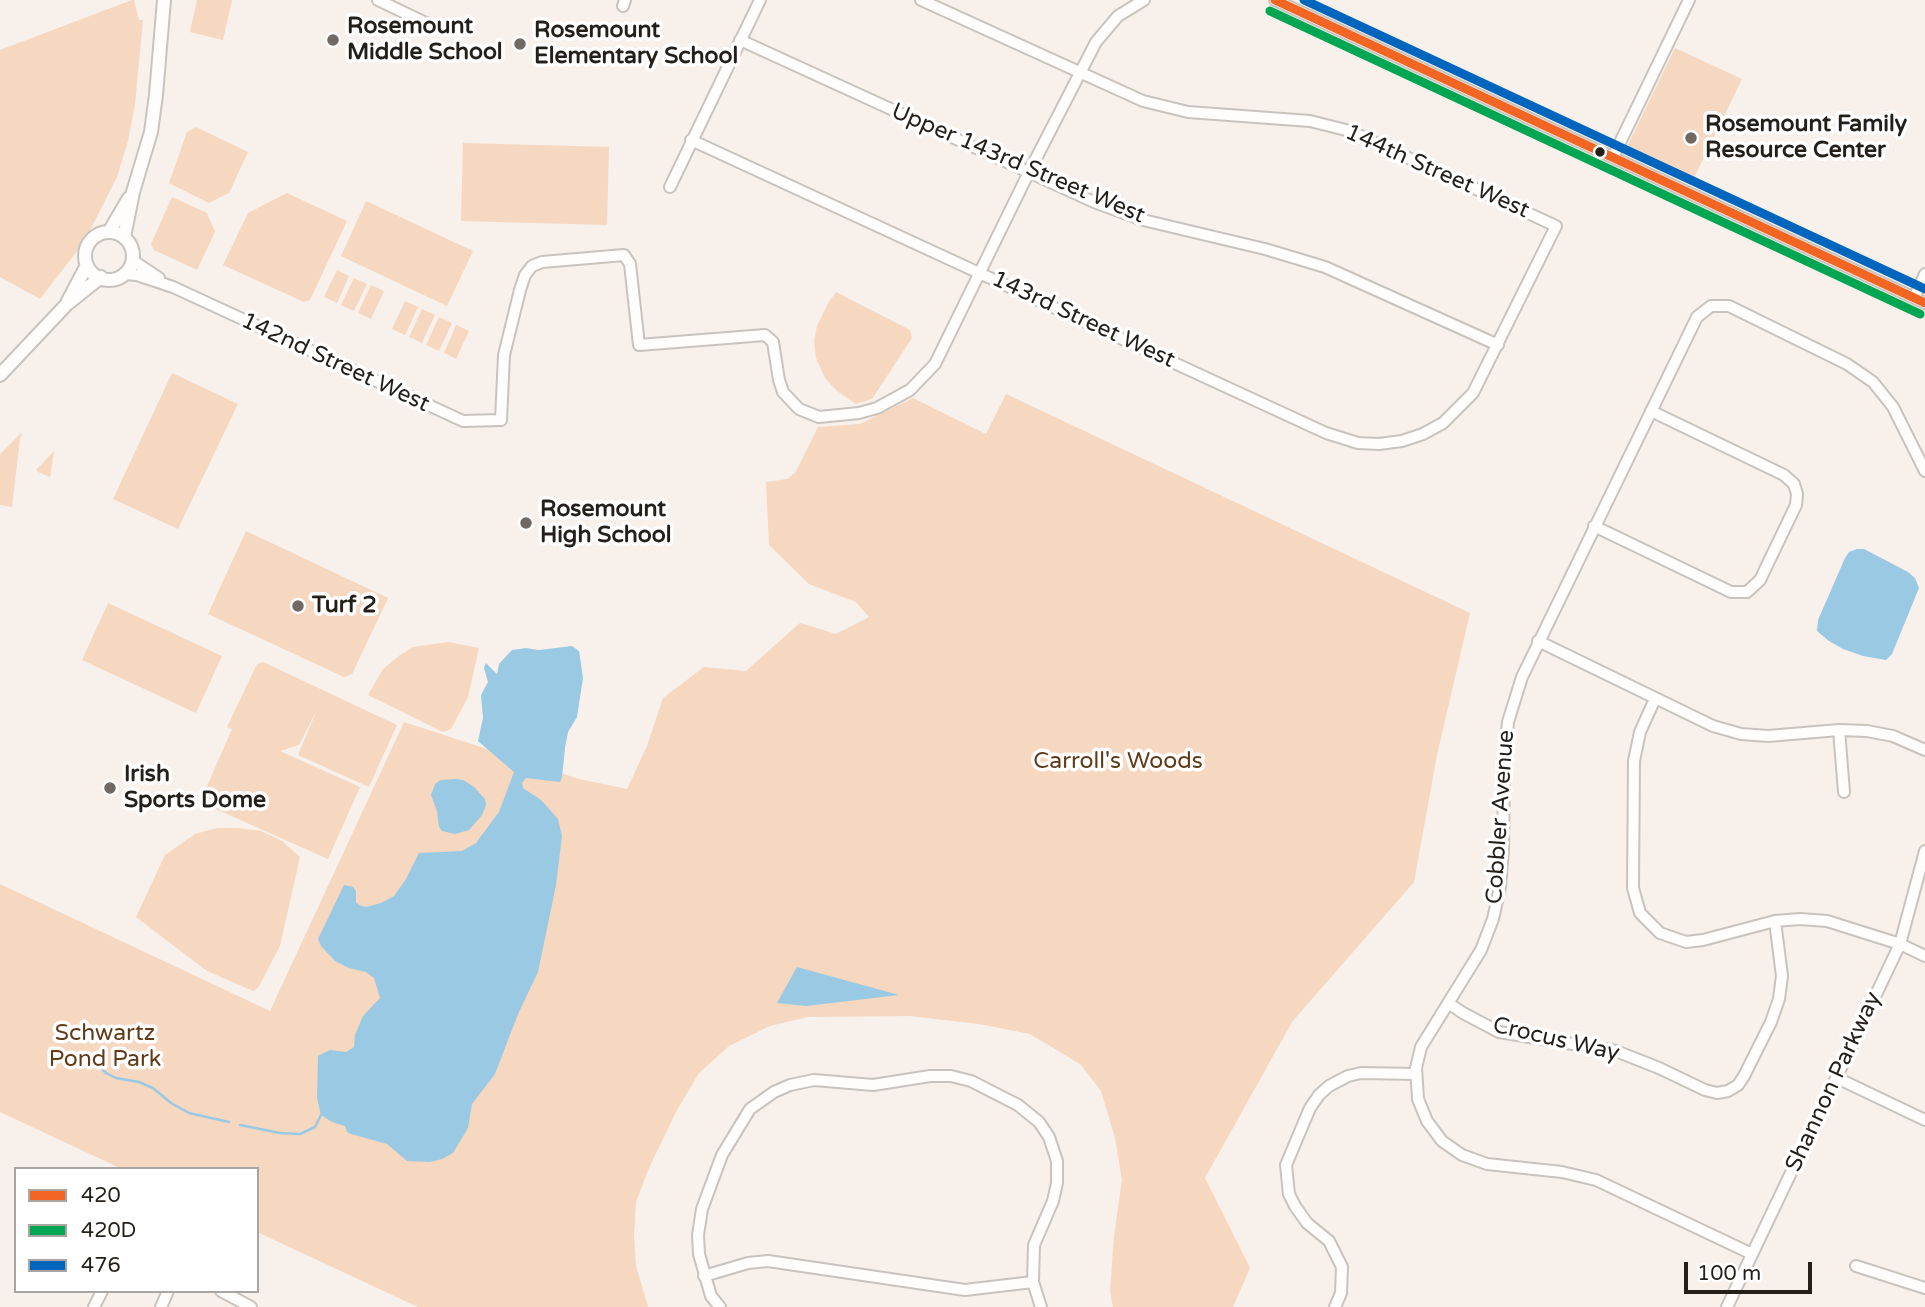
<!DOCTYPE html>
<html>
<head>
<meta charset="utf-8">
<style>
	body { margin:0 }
	#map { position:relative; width:1925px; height:1307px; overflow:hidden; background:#f8f0eb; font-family:"Varela Round",sans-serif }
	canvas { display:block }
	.legend { position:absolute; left:14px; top:1167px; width:245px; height:126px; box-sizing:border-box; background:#fff; border:2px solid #a8a5a3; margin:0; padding:9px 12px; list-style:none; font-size:21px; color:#251f1a }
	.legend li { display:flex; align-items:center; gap:14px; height:35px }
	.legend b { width:35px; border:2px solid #a8a5a3 }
	.scale { position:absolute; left:1684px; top:1262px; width:128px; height:32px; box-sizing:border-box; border:4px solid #251f1a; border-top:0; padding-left:9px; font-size:21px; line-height:24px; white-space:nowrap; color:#251f1a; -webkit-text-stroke:5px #fff; paint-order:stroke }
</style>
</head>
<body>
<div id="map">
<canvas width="1925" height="1307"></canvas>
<ul class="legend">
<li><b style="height:9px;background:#f26522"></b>420</li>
<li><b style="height:9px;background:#00a651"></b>420D</li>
<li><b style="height:9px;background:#0065bd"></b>476</li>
</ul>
<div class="scale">100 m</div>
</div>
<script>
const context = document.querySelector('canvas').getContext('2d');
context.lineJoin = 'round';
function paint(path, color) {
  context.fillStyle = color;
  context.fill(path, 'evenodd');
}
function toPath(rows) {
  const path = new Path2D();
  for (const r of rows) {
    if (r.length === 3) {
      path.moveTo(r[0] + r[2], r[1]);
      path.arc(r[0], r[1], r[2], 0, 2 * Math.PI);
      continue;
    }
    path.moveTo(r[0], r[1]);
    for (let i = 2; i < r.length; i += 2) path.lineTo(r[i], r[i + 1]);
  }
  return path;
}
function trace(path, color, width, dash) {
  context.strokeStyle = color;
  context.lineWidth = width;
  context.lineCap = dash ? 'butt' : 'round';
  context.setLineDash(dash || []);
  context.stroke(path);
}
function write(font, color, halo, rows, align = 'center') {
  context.font = font + ' "Varela Round",sans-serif';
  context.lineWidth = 7;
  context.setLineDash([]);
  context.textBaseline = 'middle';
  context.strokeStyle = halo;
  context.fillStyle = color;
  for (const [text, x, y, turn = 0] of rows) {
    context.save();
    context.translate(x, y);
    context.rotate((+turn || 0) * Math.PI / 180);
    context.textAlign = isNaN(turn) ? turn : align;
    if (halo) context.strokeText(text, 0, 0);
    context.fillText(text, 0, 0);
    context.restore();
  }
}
paint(toPath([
	[132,0,134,0,139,20,143,20,135,104,128,141,117,177,84,242,40,299,0,277,0,50],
	[197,0,232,0,223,40,190,32],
	[1675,48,1742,79,1693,180,1626,149],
	[196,127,248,152,229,193,209,203,169,183,187,132],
	[463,143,609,147,607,225,461,221],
	[287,193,347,221,310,300,304,302,223,265,248,213],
	[172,197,207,213,215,232,197,270,154,250,151,244],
	[366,201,473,251,447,306,341,256],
	[337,270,349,276,337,303,324,297],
	[354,278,367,284,354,311,341,305],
	[371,285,384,291,371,319,358,313],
	[836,292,910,330,912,338,872,399,856,404,837,391,825,378,816,358,814,341,817,326,828,303],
	[405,301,418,307,405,335,392,329],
	[422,309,435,315,422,343,409,337],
	[439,317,452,323,439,351,426,345],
	[456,325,469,331,456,359,444,353],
	[172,373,238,404,178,529,113,499],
	[1006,394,1470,613,1437,755,1414,882,1292,1022,1205,1178,1250,1268,1233,1307,1113,1307,1110,1291,1114,1236,1122,1180,1115,1138,1101,1091,1080,1064,1030,1034,979,1024,909,1016,808,1017,770,1026,729,1046,699,1073,677,1110,649,1168,636,1202,634,1236,636,1266,648,1307,418,1307,257,1232,257,1169,122,1169,0,1112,0,884,270,1011,404,722,579,779,627,789,647,746,663,698,704,667,746,671,800,623,836,634,869,617,856,602,809,584,769,545,766,482,787,479,795,473,818,427,860,424,913,398,986,434],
	[21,433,22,436,20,438,12,507,0,505,0,454],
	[54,451,50,477,38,472,36,470],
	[246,531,388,598,352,674,344,677,208,614],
	[108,603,222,656,196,713,82,660],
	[448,642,479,648,468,697,451,729,443,732,368,695,383,669,400,655,413,647],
	[263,662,397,725,369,787,298,755,317,710,299,745,280,751,360,787,328,859,200,802,232,729,227,727,257,664],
	[217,828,238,828,261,831,282,841,300,857,280,946,258,988,253,991,207,971,136,917,165,855,195,834]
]), '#f6d7c0');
paint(toPath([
	[1857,549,1864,549,1908,572,1915,578,1919,588,1892,654,1886,660,1863,656,1843,649,1829,641,1817,631,1818,620,1845,558,1849,552],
	[572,646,579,651,583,678,577,717,568,732,565,748,562,777,560,782,526,778,522,783,523,788,541,800,558,819,562,836,556,885,538,972,518,1014,495,1074,472,1104,468,1128,453,1153,442,1159,430,1162,407,1161,387,1144,351,1134,347,1132,345,1126,332,1122,321,1115,317,1098,318,1056,330,1050,346,1052,354,1047,355,1035,363,1016,380,998,374,978,366,972,349,968,335,961,321,946,318,939,344,885,353,887,356,891,356,902,359,905,366,907,381,903,394,896,406,879,419,853,462,851,476,843,499,812,514,772,478,741,483,718,481,695,488,682,484,668,486,663,497,674,499,664,512,650,526,648,539,650],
	[455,779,463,780,474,787,485,799,486,805,482,815,469,830,455,834,442,831,439,827,437,811,431,795,435,784,441,780],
	[797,967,899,995,806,1006,777,1003]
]), '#99c9e3');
trace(toPath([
	[97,1064,106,1073,116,1078,139,1082,153,1088,171,1103,189,1113,229,1122],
	[240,1125,280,1133,300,1134,315,1127,321,1115]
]), '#99c9e3', 2.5);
const minor = toPath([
	[378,0,430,25],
	[1275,0,1925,303],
	[623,6,625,0],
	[740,40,1094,202,1143,220,1265,249,1325,267,1498,345],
	[691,140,1326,433,1358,443,1379,444,1402,441,1423,434,1443,423,1473,393,1556,226,1350,131,1310,121,1188,112,1143,101,921,0],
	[1613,157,1689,0],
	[670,187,760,0],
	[132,260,159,278],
	[125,274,137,275,173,287,463,421,501,420,504,355,520,290,525,275,532,266,542,262,624,255,630,264,639,345,765,335,773,342,779,380,783,392,799,409,819,417,859,413,877,408,910,390,935,364,1029,172,1096,42,1118,16,1144,0],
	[1914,298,1925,274],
	[1594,526,1731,592,1747,592,1760,580,1796,505,1797,494,1794,484,1784,475,1651,411],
	[1538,641,1713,726,1741,734,1768,736,1839,730,1867,731,1893,736,1925,750],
	[1655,699,1640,732,1634,761,1633,888,1640,913,1660,933,1686,942,1703,940,1775,921,1800,919,1827,921,1900,944,1925,956],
	[1839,730,1844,792],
	[1448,1003,1463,1013,1499,1032,1616,1051,1659,1068,1705,1090,1717,1093,1728,1091,1738,1085,1744,1076,1771,1022,1779,999,1782,976,1775,921],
	[1837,1078,1925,1120],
	[1752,1254,1596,1180,1562,1172,1487,1164,1462,1155,1442,1141,1427,1121,1418,1099,1416,1068,1421,1047,1481,950,1493,919,1500,887,1503,850,1504,768,1508,722,1522,677,1697,317,1711,306,1729,306,1847,364,1873,382,1893,407,1925,471],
	[1856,1266,1925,1288],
	[704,1276,748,1263,768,1261,965,1290,1033,1282],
	[221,1291,251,1307],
	[94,1307,102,1291],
	[161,1307,168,1291],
	[720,1307,711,1296,699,1254,698,1235,702,1209,722,1155,750,1109,774,1092,790,1085,814,1080,873,1085,930,1076,951,1076,971,1081,1018,1105,1039,1122,1049,1137,1057,1161,1057,1183,1053,1201,1034,1245,1033,1282,1041,1307],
	[1335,1307,1341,1293,1342,1267,1329,1241,1307,1223,1295,1206,1289,1194,1286,1165,1310,1108,1319,1095,1329,1086,1348,1076,1361,1073,1416,1074],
	[1727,1307,1900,944,1925,851]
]);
const major = toPath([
	[109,232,129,198],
	[109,256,24],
	[124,237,133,192,151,132,156,95,164,0],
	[68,301,87,265],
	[0,375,67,304,101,277]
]);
trace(minor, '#c9c3be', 14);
trace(major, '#c9c3be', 16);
trace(minor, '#fefdfc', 10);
trace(major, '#fefdfc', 12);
trace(toPath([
	[1275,0,1925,303]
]), '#f26522', 9);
trace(toPath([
	[1270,11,1920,314]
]), '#00a651', 9);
trace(toPath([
	[1304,0,1925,289]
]), '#0065bd', 9);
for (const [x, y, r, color] of [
	[333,40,7,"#6f6863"],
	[520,44,7,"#6f6863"],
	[1691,138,7,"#6f6863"],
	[1600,152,6,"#251f1a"],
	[526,523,7,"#6f6863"],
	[298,606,7,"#6f6863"],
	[110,788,7,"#6f6863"]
]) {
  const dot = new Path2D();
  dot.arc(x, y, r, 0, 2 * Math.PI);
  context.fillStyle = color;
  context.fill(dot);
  trace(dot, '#fff', 2.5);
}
write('bold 23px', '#251f1a', '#fff', [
	["Rosemount",347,27],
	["Middle School",347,53],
	["Rosemount",534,31],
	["Elementary School",534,57],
	["Rosemount Family",1705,125],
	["Resource Center",1705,151],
	["Rosemount",540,510],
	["High School",540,536],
	["Turf 2",312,606],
	["Irish",124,775],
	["Sports Dome",124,801]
], 'left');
write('23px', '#251f1a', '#fff', [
	["Upper 143rd Street West",1018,164,23],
	["144th Street West",1437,172,24],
	["143rd Street West",1083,320,25],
	["142nd Street West",335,363,25],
	["Cobbler Avenue",1501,817,-86],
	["Crocus Way",1556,1040,13],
	["Shannon Parkway",1834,1082,-65]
]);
write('23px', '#613a18', '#fff', [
	["Carroll's Woods",1118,762],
	["Schwartz",105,1034],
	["Pond Park",105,1060]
]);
</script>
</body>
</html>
